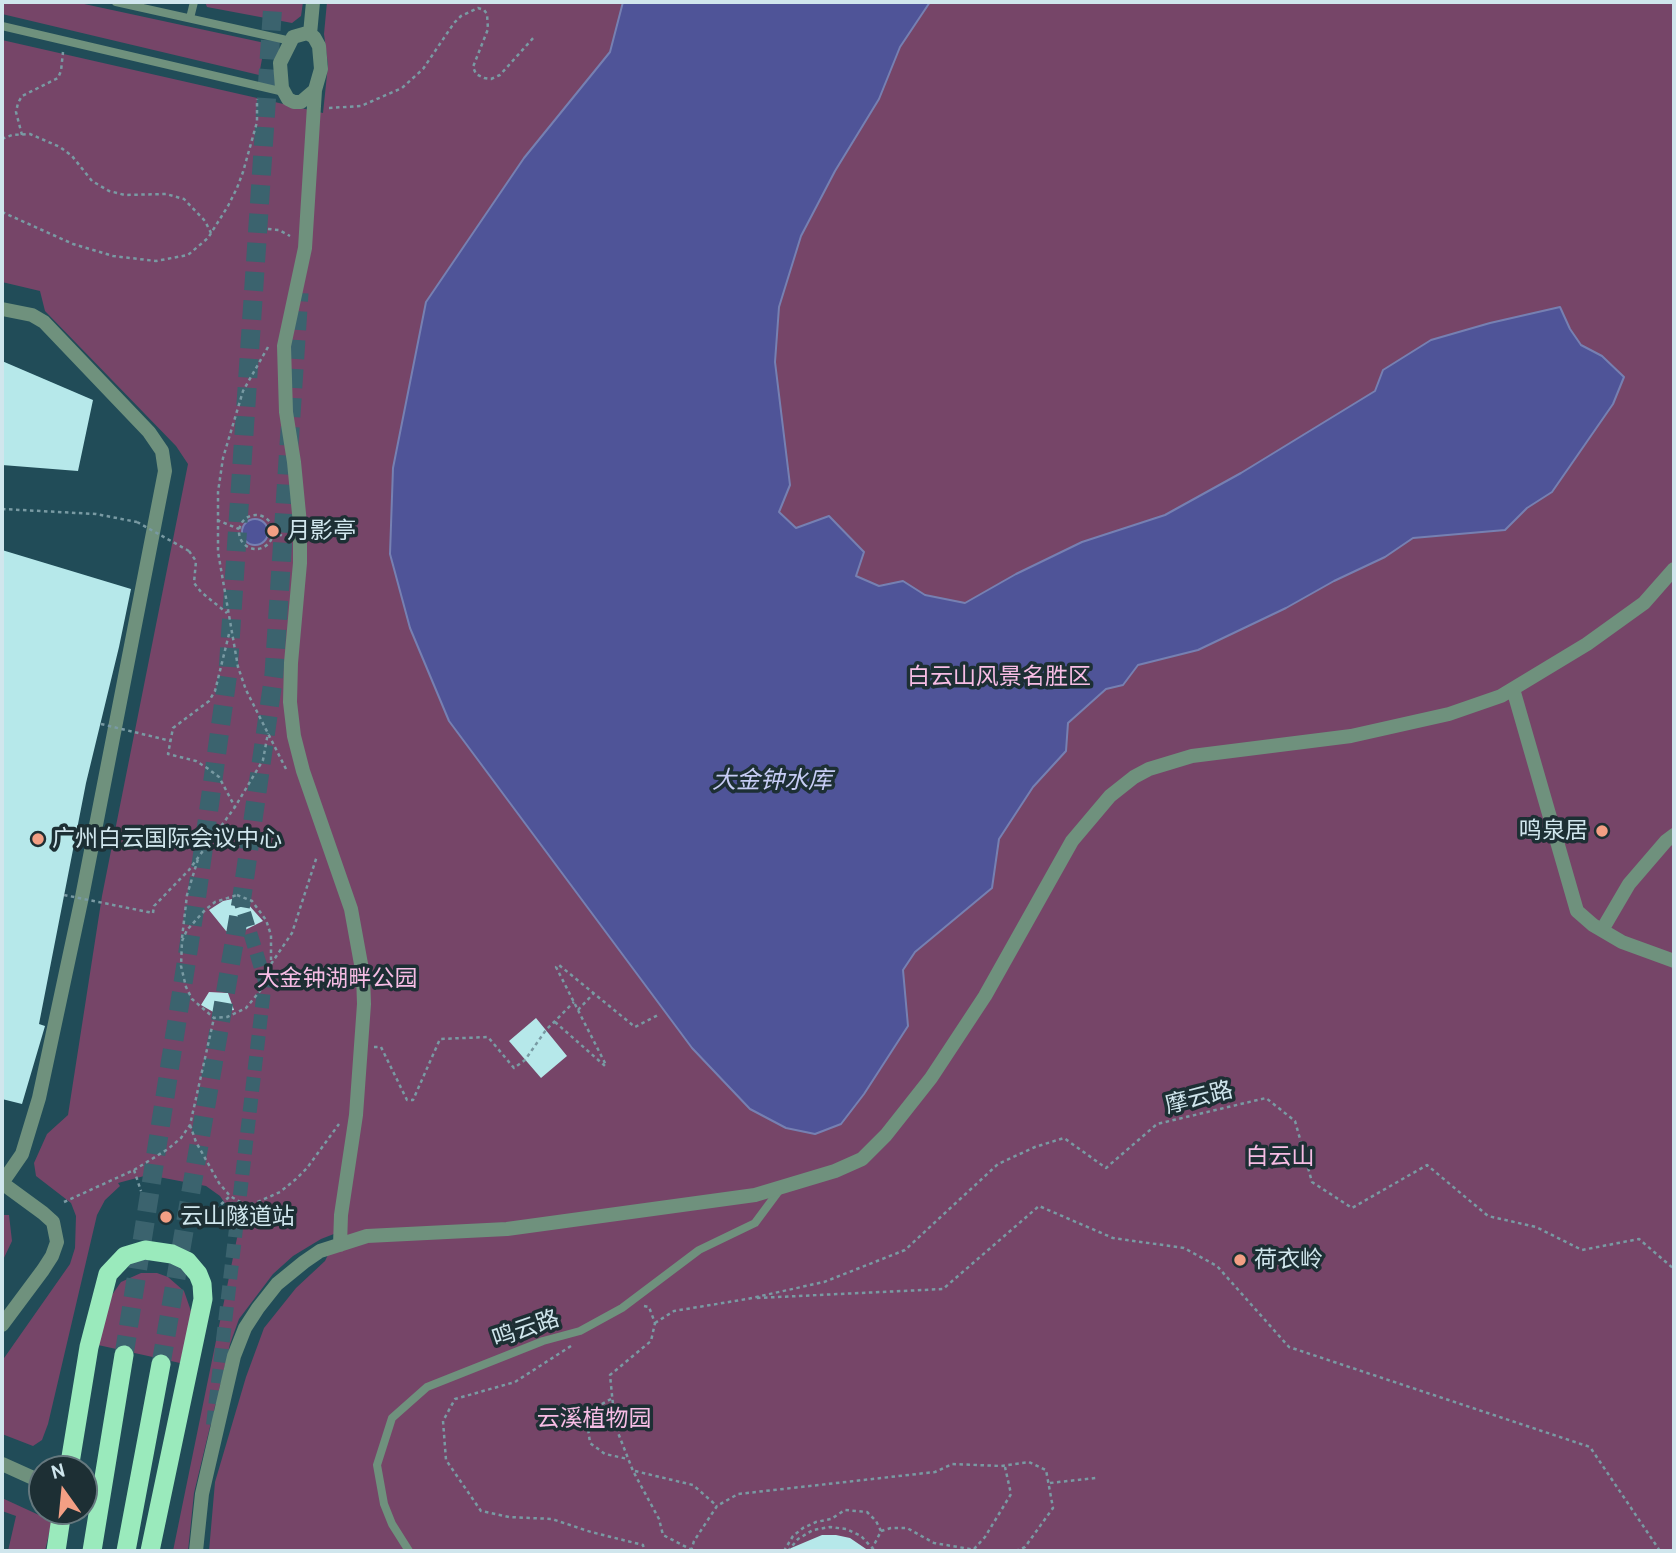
<!DOCTYPE html>
<html>
<head>
<meta charset="utf-8">
<style>
	body { margin:0 }
	#map { position:relative; width:1676px; height:1553px; overflow:hidden; background:#214c58; font-family:Cabin,sans-serif }
	canvas { display:block }
	.frame { position:absolute; inset:0; border:4px solid #d0e6ed; pointer-events:none }
	.north { position:absolute; left:28px; top:1455px; width:70px; height:70px; box-sizing:border-box; background:#1d2f34; border:2px solid #65787e; border-radius:50%; rotate:345deg; font-size:19px; font-weight:700; line-height:28px; text-align:center; color:#d0e6ed }
	.north::after { content:''; display:block; margin:auto; width:24px; height:32px; background:#f39f84; clip-path:polygon(50% 0,100% 100%,50% 72%,0 100%) }
</style>
</head>
<body>
<div id="map">
<canvas width="1676" height="1553"></canvas>
<div class="frame"></div>
<div class="north">N</div>
</div>
<script>
const context = document.querySelector('canvas').getContext('2d');
context.lineJoin = 'round';
function paint(path, color) {
  context.fillStyle = color;
  context.fill(path, 'evenodd');
}
function toPath(rows) {
  const path = new Path2D();
  for (const r of rows) {
    if (r.length === 3) {
      path.moveTo(r[0] + r[2], r[1]);
      path.arc(r[0], r[1], r[2], 0, 2 * Math.PI);
      continue;
    }
    path.moveTo(r[0], r[1]);
    for (let i = 2; i < r.length; i += 2) path.lineTo(r[i], r[i + 1]);
  }
  return path;
}
function trace(path, color, width, dash) {
  context.strokeStyle = color;
  context.lineWidth = width;
  context.lineCap = dash ? 'butt' : 'round';
  context.setLineDash(dash || []);
  context.stroke(path);
}
function write(font, color, halo, rows, align = 'center') {
  context.font = font + ' Cabin,"Noto Sans SC",sans-serif';
  context.lineWidth = 7;
  context.setLineDash([]);
  context.textBaseline = 'middle';
  context.strokeStyle = halo;
  context.fillStyle = color;
  for (const [text, x, y, turn = 0] of rows) {
    context.save();
    context.translate(x, y);
    context.rotate((+turn || 0) * Math.PI / 180);
    context.textAlign = isNaN(turn) ? turn : align;
    if (halo) context.strokeText(text, 0, 0);
    context.fillText(text, 0, 0);
    context.restore();
  }
}
paint(toPath([
	[2,2,75,2,265,43,259,75,2,14],
	[205,2,303,2,301,16,292,23,207,7],
	[327,2,1674,2,1674,1551,209,1551,215,1482,246,1377,264,1328,296,1288,325,1261,339,1232,321,1239,293,1256,273,1274,239,1319,230,1344,194,1493,188,1551,173,1551,237,1238,241,1227,220,1196,206,1186,148,1175,118,1183,120,1186,105,1200,97,1215,48,1424,42,1440,33,1446,2,1434,2,1361,70,1264,75,1248,76,1216,71,1203,36,1176,34,1163,47,1134,68,1115,102,896,188,464,176,446,45,311,40,291,2,282,2,40,323,113,328,65,324,34],
	[2,1215,9,1215,12,1241,2,1262],
	[141,1273,157,1273,168,1277,184,1291,192,1314,180,1363,98,1345,107,1302,121,1282],
	[2,1498,52,1521,45,1551,8,1551,16,1516,2,1511]
]), '#764568');
const water = toPath([
	[623,2,930,2,900,47,879,99,835,171,801,236,779,307,775,362,790,485,779,512,796,528,829,516,864,552,856,576,879,586,903,581,925,595,965,603,1016,574,1082,542,1165,515,1241,473,1375,391,1383,370,1431,340,1490,323,1560,307,1570,329,1581,345,1602,356,1624,377,1613,404,1552,492,1527,508,1505,530,1413,538,1385,557,1334,581,1286,608,1198,650,1138,665,1123,685,1106,689,1068,723,1066,751,1033,787,999,839,992,888,915,952,903,970,908,1026,864,1094,841,1124,815,1134,786,1128,750,1109,692,1048,449,721,410,628,390,554,393,468,426,302,524,158,610,52,623,2],
	[255,532,13]
]);
paint(water, '#4f5498');
trace(water, '#7680b2', 2);
paint(toPath([
	[2,361,93,400,78,471,2,465],
	[2,550,131,589,119,647,86,783,39,1024,45,1026,22,1104,2,1099],
	[232,899,247,903,263,921,237,934,226,931,209,910,223,901],
	[209,992,228,993,234,1010,215,1013,201,1005],
	[536,1018,567,1056,541,1078,509,1041],
	[822,1535,836,1535,850,1538,869,1551,784,1551]
]), '#b6e8ea');
trace(toPath([
	[213,1425,265,981,241,903]
]), '#3b636e', 14, [14, 7]);
trace(toPath([
	[124,1355,196,901,228,672,273,2],
	[161,1364,241,903,274,674,299,293]
]), '#3b636e', 19, [19, 10]);
trace(toPath([
	[329,108,361,106,402,88,423,69,454,23,461,16,478,8,484,10,487,14,488,29,473,67,476,74,484,78,491,79,500,75,535,36],
	[22,135,16,112,18,103,22,96,58,78,61,71,63,52],
	[2,139,12,135,30,134,60,147,72,156,92,181,109,191,125,195,166,194,184,199,205,221,211,233],
	[2,212,73,244,113,256,156,261,188,255,208,238,228,206,237,188,243,172,257,122,257,99],
	[268,229,279,230,290,236],
	[268,347,243,391,223,458,218,492,218,552,238,667,246,690,286,769],
	[2,509,96,514,137,522],
	[256,532,17],
	[217,520,239,529],
	[273,530,285,538],
	[189,551,196,561,194,583,201,592,227,613],
	[229,634,215,691,209,701,173,728,168,754,196,761,207,768,219,777,235,807],
	[237,895,252,901,266,920,271,935,271,964,260,991,246,1008,227,1017,214,1018,192,999,186,987,181,966,182,941,187,930,205,910,215,902,237,895],
	[153,913,154,906,189,870,235,807,263,760,268,733],
	[182,938,187,895,198,859],
	[271,964,292,933,317,856],
	[578,1010,594,993],
	[555,1022,605,1066,606,1065,556,967,559,965,635,1027,658,1015],
	[374,1047,381,1047,407,1100,413,1100,440,1039,488,1037,514,1068,525,1060,546,1030,574,1002],
	[190,1125,196,1142,219,1183,230,1196,242,1203,253,1204,280,1192,296,1179,307,1168,339,1124],
	[134,1170,141,1191],
	[64,1202,134,1170,168,1149,181,1138,190,1125,214,1018],
	[216,1209,230,1196],
	[757,1298,943,1289,1039,1206,1113,1238,1184,1248,1217,1266,1289,1347,1590,1447,1660,1551],
	[644,1306,649,1307,655,1323,651,1341,610,1375,615,1425,633,1471,659,1519,663,1535,692,1550],
	[655,1323,674,1311,747,1299,824,1282,905,1250,998,1164,1035,1147,1064,1138,1106,1168,1157,1124,1266,1098,1295,1121,1312,1182,1352,1208,1427,1165,1488,1216,1536,1227,1582,1250,1639,1239,1674,1269],
	[571,1346,515,1382,455,1399,443,1421,446,1460,481,1511,509,1517,552,1519,591,1532,643,1545,644,1551],
	[611,1399,600,1405,587,1421,590,1443,605,1454,628,1459],
	[635,1471,693,1485,717,1506],
	[1050,1483,1096,1478],
	[881,1531,891,1528,907,1528,934,1543,982,1551],
	[974,1549,985,1537,1011,1494,1005,1467],
	[691,1551,694,1541,717,1506,738,1494,935,1472,952,1464,1001,1466,1029,1462,1046,1470,1053,1508,1025,1547,1016,1551],
	[784,1551,793,1536,803,1528,816,1522,831,1519,845,1510,867,1512,876,1521,881,1531,873,1547],
	[788,1551,798,1539,813,1530,830,1527,846,1529,861,1536,875,1551]
]), '#799aa3', 2.5, [3.5, 3.5]);
trace(toPath([
	[116,2,291,41],
	[190,18,194,2],
	[2,26,284,92],
	[409,1551,392,1524,384,1504,377,1465,392,1418,427,1387,543,1341,580,1331,622,1308,699,1250,755,1223,781,1188]
]), '#6f917d', 8);
trace(toPath([
	[307,33,314,37,319,46,321,69,315,90,301,102,294,102,288,99,282,88,280,63,293,37,307,33],
	[310,34,313,2],
	[315,90,305,248,284,346,286,412,294,462,300,524,300,563,291,663,290,702,294,736,303,771,351,909,363,975,364,1004,356,1115,341,1215,340,1245],
	[2,309,32,315,44,322,149,432,162,451,165,471,82,897,39,1098,22,1154,2,1183],
	[1513,689,1577,911,1593,925,1622,942,1674,961],
	[1602,930,1629,884,1666,841,1674,835],
	[2,1183,43,1213,53,1222,57,1242,52,1256,43,1270,2,1325],
	[2,1464,42,1482],
	[196,1551,202,1494,234,1356,245,1328,258,1308,277,1284,304,1262,320,1251,367,1236,507,1229,755,1195,835,1171,862,1159,886,1135,931,1078,985,996,1072,841,1110,796,1134,777,1149,769,1192,756,1351,736,1449,714,1501,696,1587,644,1644,603,1674,569]
]), '#6f917d', 14);
trace(toPath([
	[69,1469,89,1347,108,1274,125,1256,145,1250,172,1254,187,1261,198,1274,202,1284,203,1299,150,1551],
	[56,1551,62,1511],
	[92,1551,124,1355],
	[126,1551,161,1364]
]), '#9aeabc', 19);
trace(toPath([
	[137,522,189,551],
	[101,724,171,741],
	[64,895,153,913]
]), '#799aa3', 2.5, [3.5, 3.5]);
for (const [x, y, r, color] of [
	[273,531,7,"#f39f84"],
	[1602,831,7,"#f39f84"],
	[38,839,7,"#f39f84"],
	[166,1217,7,"#f39f84"],
	[1240,1260,7,"#f39f84"]
]) {
  const dot = new Path2D();
  dot.arc(x, y, r, 0, 2 * Math.PI);
  context.fillStyle = color;
  context.fill(dot);
  trace(dot, '#1d2f34', 2.5);
}
write('23px', '#d0e6ed', '#1d2f34', [
	["月影亭",287,531],
	["鸣泉居",1588,831,"right"],
	["广州白云国际会议中心",52,839],
	["云山隧道站",180,1217],
	["荷衣岭",1254,1260]
], 'left');
write('23px', '#f7bde5', '#1d2f34', [
	["白云山风景名胜区",999,677],
	["大金钟湖畔公园",337,979],
	["白云山",1280,1157],
	["云溪植物园",594,1419]
]);
write('23px', '#d0e6ed', '#1d2f34', [
	["摩云路",1199,1098,-14],
	["鸣云路",526,1329,-19]
]);
write('italic 24px', '#c6ccf4', '#1d2f34', [
	["大金钟水库",772,781]
]);
</script>
</body>
</html>
